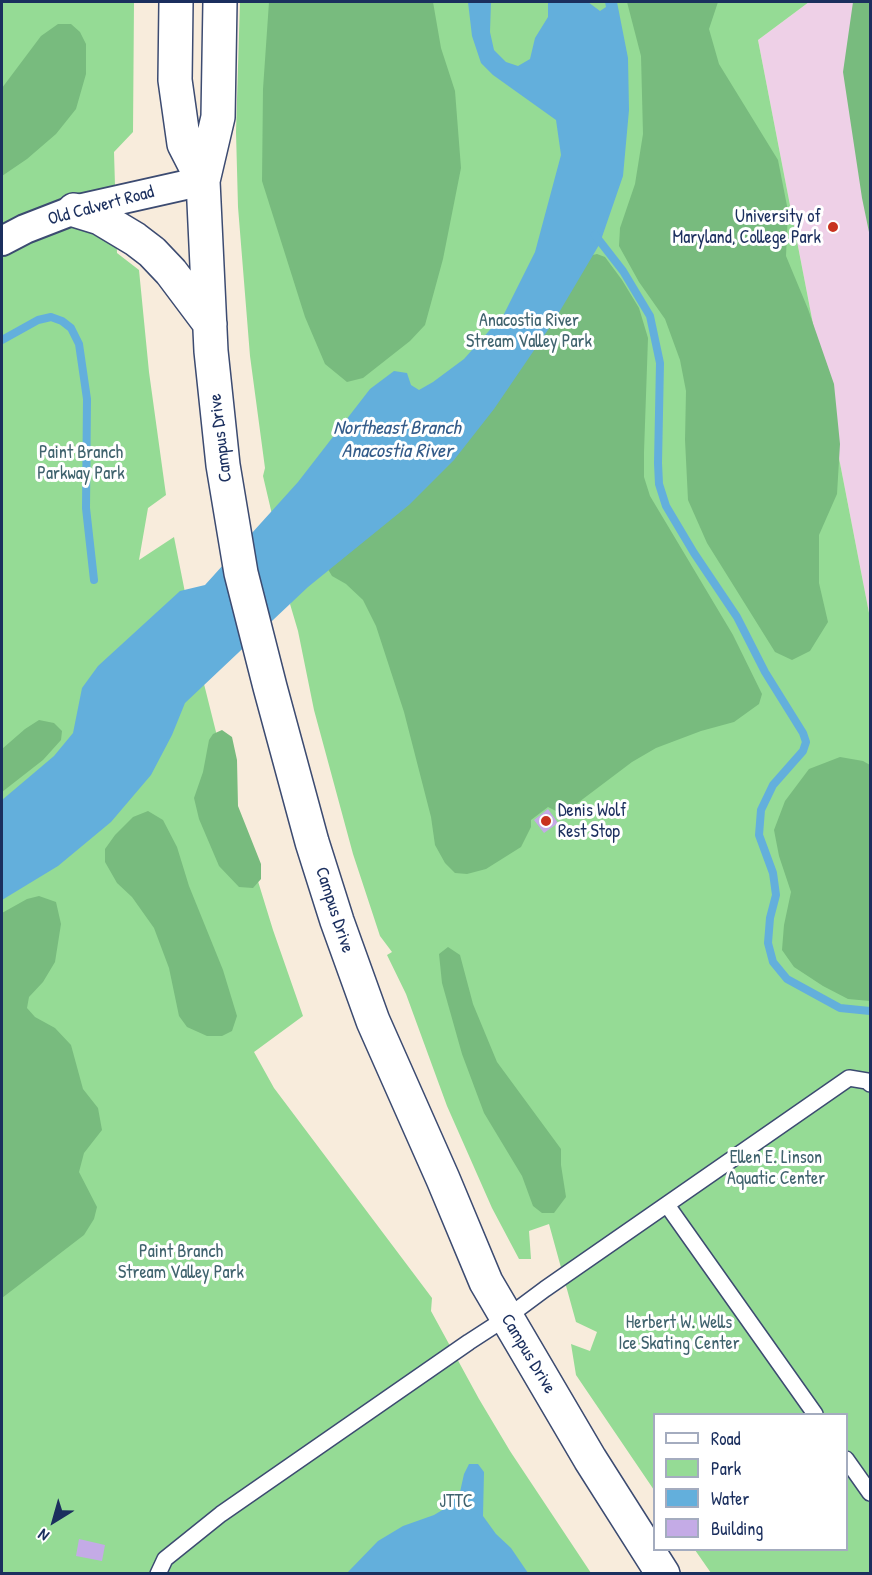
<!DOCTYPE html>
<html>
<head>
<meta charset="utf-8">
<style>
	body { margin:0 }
	#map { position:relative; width:872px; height:1575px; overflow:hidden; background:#f8ecdc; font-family:"Patrick Hand",sans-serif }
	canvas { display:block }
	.frame { position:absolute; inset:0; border:3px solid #1b2f5e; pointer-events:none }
	.legend { position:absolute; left:653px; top:1413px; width:195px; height:138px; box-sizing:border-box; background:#fff; border:2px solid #a4acbf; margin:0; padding:8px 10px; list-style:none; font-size:18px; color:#1b2f5e }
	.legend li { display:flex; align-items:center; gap:12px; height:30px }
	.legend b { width:30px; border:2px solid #a4acbf }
	.north { position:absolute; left:24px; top:1491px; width:60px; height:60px; -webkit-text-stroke:4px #fff; paint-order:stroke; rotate:217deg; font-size:16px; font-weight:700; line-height:24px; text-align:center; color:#1b2f5e }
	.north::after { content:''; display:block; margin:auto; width:21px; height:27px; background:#1b2f5e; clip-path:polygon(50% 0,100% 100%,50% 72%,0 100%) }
</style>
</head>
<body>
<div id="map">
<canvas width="872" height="1575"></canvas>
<div class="frame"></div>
<ul class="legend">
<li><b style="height:8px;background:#fff"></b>Road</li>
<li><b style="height:16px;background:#95db95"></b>Park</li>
<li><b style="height:16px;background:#63afdc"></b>Water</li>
<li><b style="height:16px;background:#c4abe6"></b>Building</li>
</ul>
<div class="north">N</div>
</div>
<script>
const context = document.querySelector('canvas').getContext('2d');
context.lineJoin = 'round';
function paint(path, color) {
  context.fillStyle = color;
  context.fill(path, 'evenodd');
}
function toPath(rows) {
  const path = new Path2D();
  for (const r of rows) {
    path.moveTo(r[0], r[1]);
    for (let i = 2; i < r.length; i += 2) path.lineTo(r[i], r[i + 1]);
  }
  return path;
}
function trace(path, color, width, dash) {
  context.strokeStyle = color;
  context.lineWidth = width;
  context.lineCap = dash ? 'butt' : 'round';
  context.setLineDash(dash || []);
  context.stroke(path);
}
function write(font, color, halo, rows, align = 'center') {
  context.font = font + ' "Patrick Hand",sans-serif';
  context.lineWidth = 6;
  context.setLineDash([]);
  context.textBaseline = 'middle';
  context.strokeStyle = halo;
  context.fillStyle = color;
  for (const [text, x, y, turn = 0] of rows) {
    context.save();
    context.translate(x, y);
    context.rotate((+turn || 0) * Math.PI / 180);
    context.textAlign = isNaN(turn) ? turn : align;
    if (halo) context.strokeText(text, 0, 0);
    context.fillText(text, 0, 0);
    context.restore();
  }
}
paint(toPath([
	[809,2,870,2,870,618,758,40]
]), '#eed0e7');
paint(toPath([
	[2,2,134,2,133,132,114,152,117,253,139,270,149,372,166,495,148,508,139,560,174,537,200,668,233,800,273,930,303,1016,254,1052,274,1088,432,1298,431,1311,479,1399,510,1451,591,1573,2,1573],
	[240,2,809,2,758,40,870,618,870,1573,711,1573,695,1550,846,1550,846,1414,654,1414,654,1490,576,1375,571,1344,590,1351,597,1332,576,1322,549,1224,529,1231,531,1259,519,1259,492,1208,447,1106,406,994,387,955,392,952,380,936,353,854,314,710,298,631,290,604,292,600,263,476,265,468,250,356,238,207,236,132]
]), '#95db95');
paint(toPath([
	[269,2,433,2,441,48,455,91,461,168,443,259,425,325,410,341,363,378,347,382,325,364,305,317,262,181,263,89],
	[627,2,718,2,709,29,719,64,778,160,788,211,786,256,808,309,834,384,840,444,837,494,819,535,819,583,828,622,810,651,792,660,775,652,707,543,688,500,685,440,686,391,680,360,665,319,639,282,619,246,620,228,635,184,643,134,641,56],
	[853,2,870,2,870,237,862,198,843,72],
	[58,24,71,24,80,32,86,44,86,74,76,109,56,134,27,159,2,176,2,88,41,36],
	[597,254,605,257,622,280,639,308,648,338,644,452,644,477,650,496,733,635,762,694,759,704,734,722,701,731,656,748,632,762,575,805,556,811,548,807,531,820,531,827,521,847,486,869,467,874,455,873,445,863,435,845,431,817,404,712,376,626,363,600,346,584,332,576,326,566,588,256],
	[39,720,54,723,62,731,61,740,43,760,2,792,2,749,25,729],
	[222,730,232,737,237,760,238,806,261,864,261,879,253,888,239,887,219,866,199,819,194,798,203,772,209,740,213,734],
	[840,757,863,761,870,765,870,1001,848,999,823,986,794,967,782,950,784,925,791,892,779,856,774,830,785,801,809,769],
	[148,811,163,820,177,847,189,886,223,970,237,1016,232,1031,222,1036,207,1036,187,1027,179,1016,169,968,154,928,132,897,117,883,105,862,105,849,115,835,133,817],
	[39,896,56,902,61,924,55,962,43,982,29,997,27,1008,35,1017,55,1028,71,1045,83,1089,98,1108,102,1130,84,1153,79,1172,97,1207,94,1219,84,1235,2,1298,2,913,27,899],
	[448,947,460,955,473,1004,497,1062,561,1149,561,1165,566,1197,554,1213,542,1213,533,1206,522,1176,484,1113,462,1054,442,983,439,954]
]), '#78bb7e');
paint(toPath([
	[468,2,491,2,490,32,494,50,506,62,518,66,530,59,535,38,548,17,548,2,588,2,600,11,606,7,605,2,617,2,628,58,629,110,623,176,602,237,602,242,599,245,554,321,494,409,454,460,409,505,308,587,185,703,172,735,151,775,111,822,58,866,2,900,2,800,54,756,73,733,82,688,98,666,180,591,205,585,298,482,370,389,394,371,407,373,411,385,419,390,433,382,464,359,504,314,535,252,561,155,556,120,493,75,481,63,472,36],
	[469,1464,478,1464,484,1472,483,1516,496,1534,511,1548,528,1573,347,1573,378,1541,403,1526,434,1515,449,1506,460,1492,464,1474]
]), '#63afdc');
trace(toPath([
	[595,235,623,271,650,316,660,363,658,463,659,484,666,506,694,553,737,617,765,672,803,733,806,742,803,751,773,785,761,810,759,835,773,873,776,895,770,918,768,943,773,962,787,979,840,1008,870,1011],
	[2,340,38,320,51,317,62,321,71,328,79,344,87,399,86,508,94,580]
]), '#63afdc', 8);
paint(toPath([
	[548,809,558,823,544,833,534,820],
	[79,1539,105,1545,102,1561,76,1556]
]), '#c4abe6');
const service = toPath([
	[667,1205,815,1414],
	[846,1459,870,1493],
	[158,1574,165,1559,221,1514,469,1342,506,1318,545,1289,849,1078,867,1081,870,1084]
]);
const minor = toPath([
	[2,241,25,229,74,210,203,181]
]);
const secondary = toPath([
	[176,2,175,80,184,144,203,181],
	[220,2,218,117,203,181,211,351,223,465,241,573,270,687,312,842,337,921,373,1021,443,1179,486,1282,590,1459,663,1574],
	[74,210,100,218,135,239,152,252,171,272,210,324]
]);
trace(service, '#3c4b71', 18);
trace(minor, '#3c4b71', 32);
trace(secondary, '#3c4b71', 36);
trace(service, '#fff', 15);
trace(minor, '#fff', 28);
trace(secondary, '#fff', 33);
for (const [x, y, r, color] of [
	[833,227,6,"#c8321e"],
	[546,821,6,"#c8321e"]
]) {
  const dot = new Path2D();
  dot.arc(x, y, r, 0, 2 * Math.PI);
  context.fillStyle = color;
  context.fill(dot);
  trace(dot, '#fff', 2);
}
write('18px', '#1b2f5e', '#fff', [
	["Old Calvert Road",101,206,-15],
	["Campus Drive",221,438,-97],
	["Campus Drive",334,910,72],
	["Campus Drive",528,1354,59]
]);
write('18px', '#1b2f5e', '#fff', [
	["University of",821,217],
	["Maryland, College Park",821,238],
	["Denis Wolf",558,811,"left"],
	["Rest Stop",558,832,"left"]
], 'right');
write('18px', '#40636e', '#fff', [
	["Anacostia River",529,321],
	["Stream Valley Park",529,342],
	["Paint Branch",81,453],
	["Parkway Park",81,474],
	["Ellen E. Linson",776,1158],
	["Aquatic Center",776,1179],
	["Paint Branch",181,1252],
	["Stream Valley Park",181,1273],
	["Herbert W. Wells",679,1323],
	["Ice Skating Center",679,1344],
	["JTTC",456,1502]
]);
write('italic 20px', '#345c8a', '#fff', [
	["Northeast Branch",397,429],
	["Anacostia River",397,452]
]);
</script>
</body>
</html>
